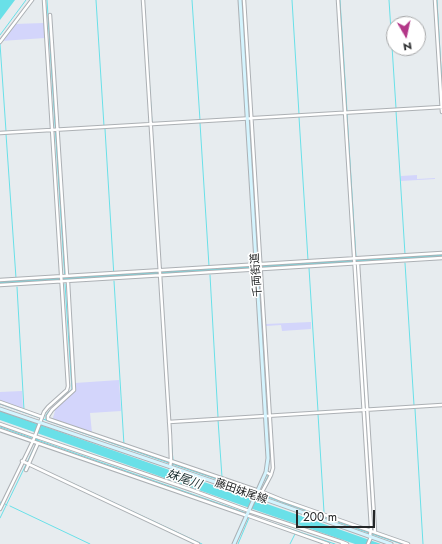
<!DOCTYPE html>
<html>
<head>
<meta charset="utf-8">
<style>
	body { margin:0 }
	#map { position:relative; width:442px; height:544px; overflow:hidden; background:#e7ecef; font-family:Jost,sans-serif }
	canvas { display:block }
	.north { position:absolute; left:386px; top:16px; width:40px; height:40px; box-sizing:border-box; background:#fff; border:1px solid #a7a8a9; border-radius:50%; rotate:171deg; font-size:11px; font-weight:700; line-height:16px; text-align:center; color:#242627 }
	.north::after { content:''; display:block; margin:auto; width:14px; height:18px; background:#b33788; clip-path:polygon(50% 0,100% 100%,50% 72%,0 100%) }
	.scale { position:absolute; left:296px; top:510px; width:79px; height:18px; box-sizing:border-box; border:2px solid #242627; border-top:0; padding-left:5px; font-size:12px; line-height:14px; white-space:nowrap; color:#242627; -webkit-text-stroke:3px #fff; paint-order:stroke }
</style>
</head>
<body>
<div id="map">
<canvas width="442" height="544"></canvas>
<div class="north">N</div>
<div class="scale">200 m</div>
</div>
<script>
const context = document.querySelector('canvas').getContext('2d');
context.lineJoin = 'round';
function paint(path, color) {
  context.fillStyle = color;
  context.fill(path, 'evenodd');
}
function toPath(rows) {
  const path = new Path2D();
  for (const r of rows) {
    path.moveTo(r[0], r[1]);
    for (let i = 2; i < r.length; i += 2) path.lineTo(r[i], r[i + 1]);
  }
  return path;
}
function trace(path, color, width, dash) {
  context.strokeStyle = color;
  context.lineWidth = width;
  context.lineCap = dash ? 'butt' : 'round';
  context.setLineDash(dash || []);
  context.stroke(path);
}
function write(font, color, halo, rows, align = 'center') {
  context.font = font + ' Jost,"Noto Sans JP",sans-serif';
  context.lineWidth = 3;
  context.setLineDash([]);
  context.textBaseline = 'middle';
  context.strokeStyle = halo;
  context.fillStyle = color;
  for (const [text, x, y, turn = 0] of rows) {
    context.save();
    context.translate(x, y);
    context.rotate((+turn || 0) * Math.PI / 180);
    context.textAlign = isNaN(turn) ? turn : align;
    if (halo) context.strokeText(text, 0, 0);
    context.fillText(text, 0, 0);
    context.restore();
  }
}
paint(toPath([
	[44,23,45,38,1,41,14,24],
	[417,175,417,179,435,178,435,179,401,181,401,176],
	[311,322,311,329,282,331,281,325,266,326,266,324],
	[119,380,121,411,90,413,92,433,52,421,55,411,53,410,74,391,75,383],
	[22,391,23,409,0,401,0,392]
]), '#d3d5fb');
paint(toPath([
	[0,0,15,0,0,20],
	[0,411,250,498,381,544,355,544,264,513,0,420]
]), '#69e0e8');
trace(toPath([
	[47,0,65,280],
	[96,0,104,126],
	[144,0,152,123],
	[192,0,200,120],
	[292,0,299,114],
	[340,0,347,111],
	[389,0,396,108],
	[437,0,442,86],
	[0,35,26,0],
	[0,44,6,131],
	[396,111,405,254],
	[347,114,356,257],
	[299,117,308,260],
	[200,123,209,266],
	[152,125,154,164],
	[105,129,114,277],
	[6,134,16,278],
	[405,263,414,405],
	[356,266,366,408],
	[209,268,209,271],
	[309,268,318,411],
	[210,275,218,417],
	[114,281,124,445],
	[17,287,24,410],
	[263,325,264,336],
	[0,404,169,463],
	[268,409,268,416],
	[415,409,423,544],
	[366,411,368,448],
	[318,414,324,512],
	[46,420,46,415,50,410,72,389,65,284],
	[218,420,222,477],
	[0,427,246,513],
	[171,438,173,460],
	[31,464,202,544],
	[172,464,255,492,284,503,369,533],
	[261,491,269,474],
	[0,502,2,503],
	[5,504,7,505],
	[10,506,90,544],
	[249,515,335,544],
	[0,518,36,444],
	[372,534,402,544],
	[238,544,249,518],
	[290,544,295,534]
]), '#69e0e8', 1);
trace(toPath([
	[37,441,37,440]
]), '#69e0e8', 3);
trace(toPath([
	[265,266,442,255],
	[0,282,253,267]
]), '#69e0e8', 4.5);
const street = toPath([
	[143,0,170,435,171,461,170,467],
	[244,0,273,468,271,475,266,472],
	[338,0,371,527,370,537],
	[435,0,442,112],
	[50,15,67,276],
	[0,42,32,0],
	[0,133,442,107],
	[358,264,375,532],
	[0,280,442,253],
	[68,282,74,390,52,410,48,416,48,419,256,490],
	[0,285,442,258],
	[0,402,42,417],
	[169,422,442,405],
	[0,424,37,437,192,490,249,511,342,542],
	[0,430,245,515],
	[22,461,198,544],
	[26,470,38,443],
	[260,491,282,500,408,544],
	[262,492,271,475],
	[0,509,33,441,44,412,48,407,67,390,68,386,44,0],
	[249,516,328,544],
	[342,544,342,542,347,544],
	[368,544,371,537]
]);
const secondary = toPath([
	[0,409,259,497,391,544],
	[234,544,266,472,268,458,240,0]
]);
trace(street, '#acb0b4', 4.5);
trace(secondary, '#acb0b4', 5);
trace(street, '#fff', 2.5);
trace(secondary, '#d4f4fe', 3);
write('11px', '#242627', '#fff', [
	["千両街道",257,275,-94],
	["藤田妹尾線",241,492,19]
]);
write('italic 12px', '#1a2f30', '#fff', [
	["妹尾川",184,480,19]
]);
</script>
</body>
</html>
